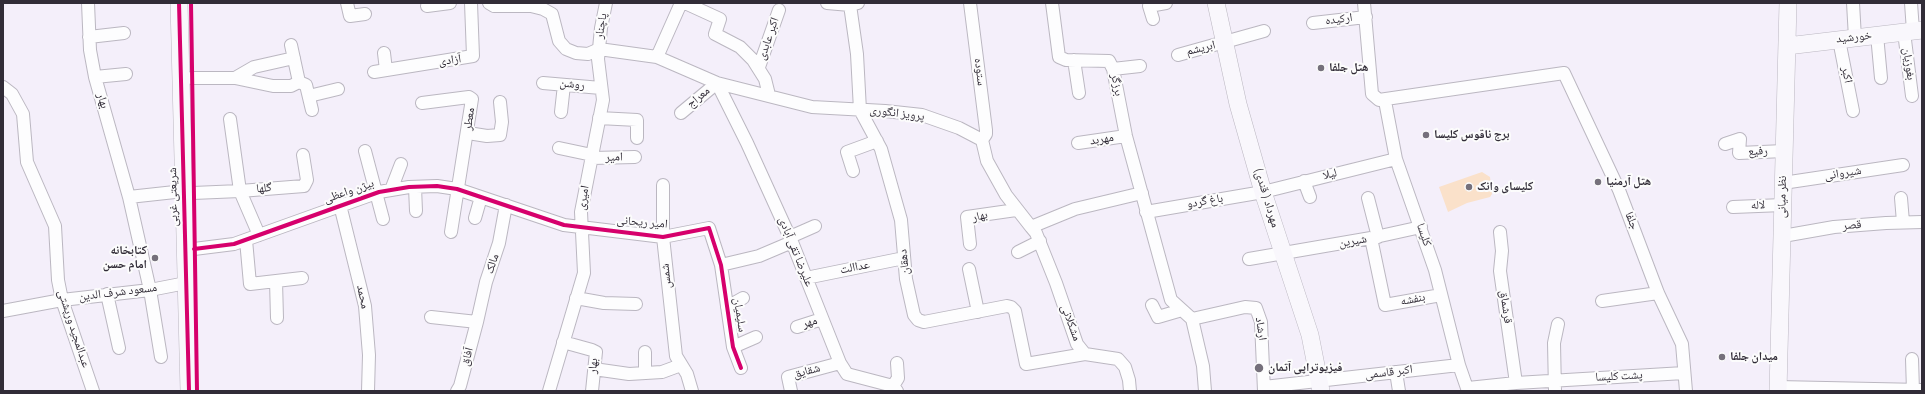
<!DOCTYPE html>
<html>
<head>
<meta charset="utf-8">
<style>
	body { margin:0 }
	#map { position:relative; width:1925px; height:394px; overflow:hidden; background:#f4effa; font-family:"Source Sans 3",sans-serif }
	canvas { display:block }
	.frame { position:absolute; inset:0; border:4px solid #312c37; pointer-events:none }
</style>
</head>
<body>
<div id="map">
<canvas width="1925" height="394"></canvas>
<div class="frame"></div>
</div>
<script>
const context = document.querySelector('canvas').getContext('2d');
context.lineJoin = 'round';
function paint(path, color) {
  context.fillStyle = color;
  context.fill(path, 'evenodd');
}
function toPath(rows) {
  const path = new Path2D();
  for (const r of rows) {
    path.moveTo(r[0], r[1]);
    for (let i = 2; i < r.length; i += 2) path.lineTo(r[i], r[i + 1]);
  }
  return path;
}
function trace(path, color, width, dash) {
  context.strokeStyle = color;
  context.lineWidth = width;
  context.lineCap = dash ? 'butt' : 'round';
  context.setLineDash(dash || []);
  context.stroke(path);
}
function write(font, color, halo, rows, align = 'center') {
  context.font = font + ' "Source Sans 3","Noto Naskh Arabic",sans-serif';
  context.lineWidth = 4;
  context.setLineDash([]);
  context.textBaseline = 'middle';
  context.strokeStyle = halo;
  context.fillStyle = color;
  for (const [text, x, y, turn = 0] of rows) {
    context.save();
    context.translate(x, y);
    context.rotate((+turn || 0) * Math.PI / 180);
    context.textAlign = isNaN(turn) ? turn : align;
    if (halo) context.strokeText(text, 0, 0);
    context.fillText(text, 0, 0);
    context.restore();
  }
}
paint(toPath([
	[1482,172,1490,177,1492,194,1490,197,1467,203,1448,212,1439,187]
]), '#fae1ca');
const street = toPath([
	[88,3,90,50,95,77,129,197,150,290,161,357],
	[347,3,350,16,365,14],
	[489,3,494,6,531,6,543,9,552,14,559,41,566,49,576,53,588,54,599,49],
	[685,3,720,19,715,34,740,47,753,60,765,79,769,95],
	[827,3,850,5,858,3],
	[970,3,986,130,986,134,982,140],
	[1052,3,1059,57,1066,60,1109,61,1113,69,1126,136,1171,300,1192,319,1203,366,1205,391],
	[1364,3,1372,94,1379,100,1564,73,1619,190,1658,293,1682,344,1686,391],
	[1853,3,1855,38],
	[1911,3,1913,31],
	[850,5,857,54,860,110,881,149,901,220,906,279,914,315,918,320,924,322,1007,306,1011,307,1015,311,1026,364,1085,354,1118,359,1125,367,1129,380,1130,391],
	[427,6,450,3],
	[1153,19,1149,6,1166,3],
	[1313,23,1366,17],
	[1904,32,1912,96],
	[1877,35,1881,78],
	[89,37,124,33],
	[1839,40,1853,111],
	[291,45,299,82],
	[599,49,657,57,717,83,812,107,885,111,922,115,959,128,982,140,987,161,1006,195,1031,227,1075,209,1142,193],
	[384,53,386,70],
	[1178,55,1264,31],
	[657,57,681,3],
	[1074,60,1079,93],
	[759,67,779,10],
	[1113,69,1140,66],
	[374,72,473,56,471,3],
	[95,77,126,74],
	[191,78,235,78,273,86,291,86,299,82,306,85,312,110],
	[235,78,254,67,294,58],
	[543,83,601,88],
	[3,87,12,94,23,114,27,162,55,226,58,280,62,300,93,391],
	[309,96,338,89],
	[1385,101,1396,159,1435,270,1459,365,1468,391],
	[422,103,469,97,472,99,451,232],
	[561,112,564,85],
	[681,113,717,83,747,143,792,242,840,363,847,374,893,386,897,391],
	[599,118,637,120,637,138],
	[230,119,240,191,259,235],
	[468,133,487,136,500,135,502,122,500,102],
	[1078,143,1126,136],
	[1725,144,1740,139,1739,153,1784,151],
	[559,148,592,155],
	[365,151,383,219],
	[592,158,635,157],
	[853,171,847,152,877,141],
	[1304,181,1310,197],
	[1783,183,1903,165],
	[663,185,663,237,676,356,687,374,692,391],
	[415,187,416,211],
	[391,190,401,164],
	[193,193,240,191,304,186,307,180,303,155],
	[129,197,184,191],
	[1368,198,1378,237],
	[1901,198,1903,222],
	[340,205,365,306,369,355,368,391],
	[1733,207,1783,205],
	[1146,212,1263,192,1396,159],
	[475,218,481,197],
	[1031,227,1036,233,1056,283,1077,344,1085,354],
	[1500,232,1502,251,1500,271,1516,383],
	[1783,236,1834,227,1886,223,1922,222],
	[790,237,815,226],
	[1371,238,1385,305,1441,295],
	[246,240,250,284,302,278],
	[970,244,967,217,1016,210],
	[194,249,234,244,379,192,409,187,437,186,457,189,564,225,663,237,709,228,721,265,733,347,741,368],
	[1018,252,1040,241],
	[1249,259,1371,238,1421,227],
	[721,265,759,256,792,242],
	[969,269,978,312],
	[806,278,904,258],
	[276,281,277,318],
	[107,294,119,348],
	[576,298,604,303,636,304],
	[1602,301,1658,293],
	[1152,305,1158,317,1182,310],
	[727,307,743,298],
	[3,311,62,300,150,290,186,283],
	[431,317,477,322],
	[1192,319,1245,307,1256,308,1261,322,1264,391],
	[797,327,822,319],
	[563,342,592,350,596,352,592,391],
	[733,347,756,337],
	[645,352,645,373],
	[1912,359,1913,391],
	[594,369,629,374,662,372,681,365],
	[1396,372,1399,391],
	[893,386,898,378,897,363],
	[1264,387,1459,365],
	[1778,387,1922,390],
	[1468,388,1516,383,1684,373],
	[457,391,460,386,477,322,486,282,499,243,506,205],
	[549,391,584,273,581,212,603,100,598,59,601,28,606,3],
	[791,391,788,377,840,363],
	[1555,391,1554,343,1558,324]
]);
const secondary = toPath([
	[179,3,189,391],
	[1216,3,1238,104,1263,192,1310,335,1321,391],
	[1787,46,1922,30],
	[1778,391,1788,3]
]);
trace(street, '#bbb7c1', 14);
trace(secondary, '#bbb7c1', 18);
trace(street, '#fdfdfe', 12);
trace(secondary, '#f9f7fc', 17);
trace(toPath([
	[179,3,189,391],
	[191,3,197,391],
	[194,249,234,244,379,192,409,187,437,186,457,189,564,225,663,237,709,228,721,265,733,347,741,368]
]), '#d6006c', 4);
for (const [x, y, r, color] of [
	[1321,68,4,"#75707b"],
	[1426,135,4,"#75707b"],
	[1598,182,4,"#75707b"],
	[1469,187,4,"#75707b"],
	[155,258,4,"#75707b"],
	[1722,357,4,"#75707b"],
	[1259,368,5,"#75707b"]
]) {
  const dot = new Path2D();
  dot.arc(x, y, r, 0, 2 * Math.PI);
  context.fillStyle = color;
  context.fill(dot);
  trace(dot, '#fcfcfc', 1.5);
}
write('12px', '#312c37', '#fcfcfc', [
	["ارکیده",1339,20,-7],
	["پاچنار",602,26,-81],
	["خورشید",1854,38,-6],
	["اکبر عابدی",769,39,-71],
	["ابریشم",1201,49,-14],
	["آزادی",450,61,-8],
	["بغوزیان",1908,64,82],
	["ستوده",979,72,83],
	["اکبر",1846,75,79],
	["روشن",572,85,6],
	["برزگر",1116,85,79],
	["معراج",699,98,-40],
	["بهار",102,101,74],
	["پرویز انگوری",897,114,7],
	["معطر",470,119,-82],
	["مهربد",1102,140,-9],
	["رفیع",1758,152,-2],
	["امیر",614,158,-1],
	["شیروانی",1843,174,-9],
	["لیلا",1330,175,-14],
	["گلها",264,189,-5],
	["بیژن واعظی",349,192,-19],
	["شریعتی غربی",174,197,-91],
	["نظر میانی",1783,197,-89],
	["امیری",584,198,-80],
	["مهرداد ( قندی)",1266,198,73],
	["باغ گردو",1205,202,-10],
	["لاله",1758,206,-2],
	["بهار",980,217,-13],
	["جلفا",1631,221,69],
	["امیر ریحانی",642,223,5],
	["قصر",1852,226,-5],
	["کلیسا",1423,235,71],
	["شیرین",1353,242,-10],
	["علیرضا تقی آبادی",795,252,68],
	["دهقان",905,262,-96],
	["مالک",493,264,-71],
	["عداالت",855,268,-11],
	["شمس",667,276,-96],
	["مسعود شرف الدین",118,293,-7],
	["محمد",362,297,78],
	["بنفشه",1413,300,-11],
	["قرشماق",1505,307,82],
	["سلیمیان",739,315,81],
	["مهر",810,323,-18],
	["مشکلانی",1070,323,70],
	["عبدالمجید ورپشتی",73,329,72],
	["ارشاد",1260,329,82],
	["آفاق",468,357,-75],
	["بهار",594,366,-84],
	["شقایق",807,372,-15],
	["اکبر قاسمی",1389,373,-7],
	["پشت کلیسا",1619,377,-3]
]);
write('bold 12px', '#312c37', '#fcfcfc', [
	["هتل جلفا",1329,68],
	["برج ناقوس کلیسا",1434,135],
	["هتل آرمنیا",1606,182],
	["کلیسای وانک",1477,187],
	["کتابخانه",147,251,"right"],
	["امام حسن",147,265,"right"],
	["میدان جلفا",1730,357],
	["فیزیوتراپی آتمان",1268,368]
], 'left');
</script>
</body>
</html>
